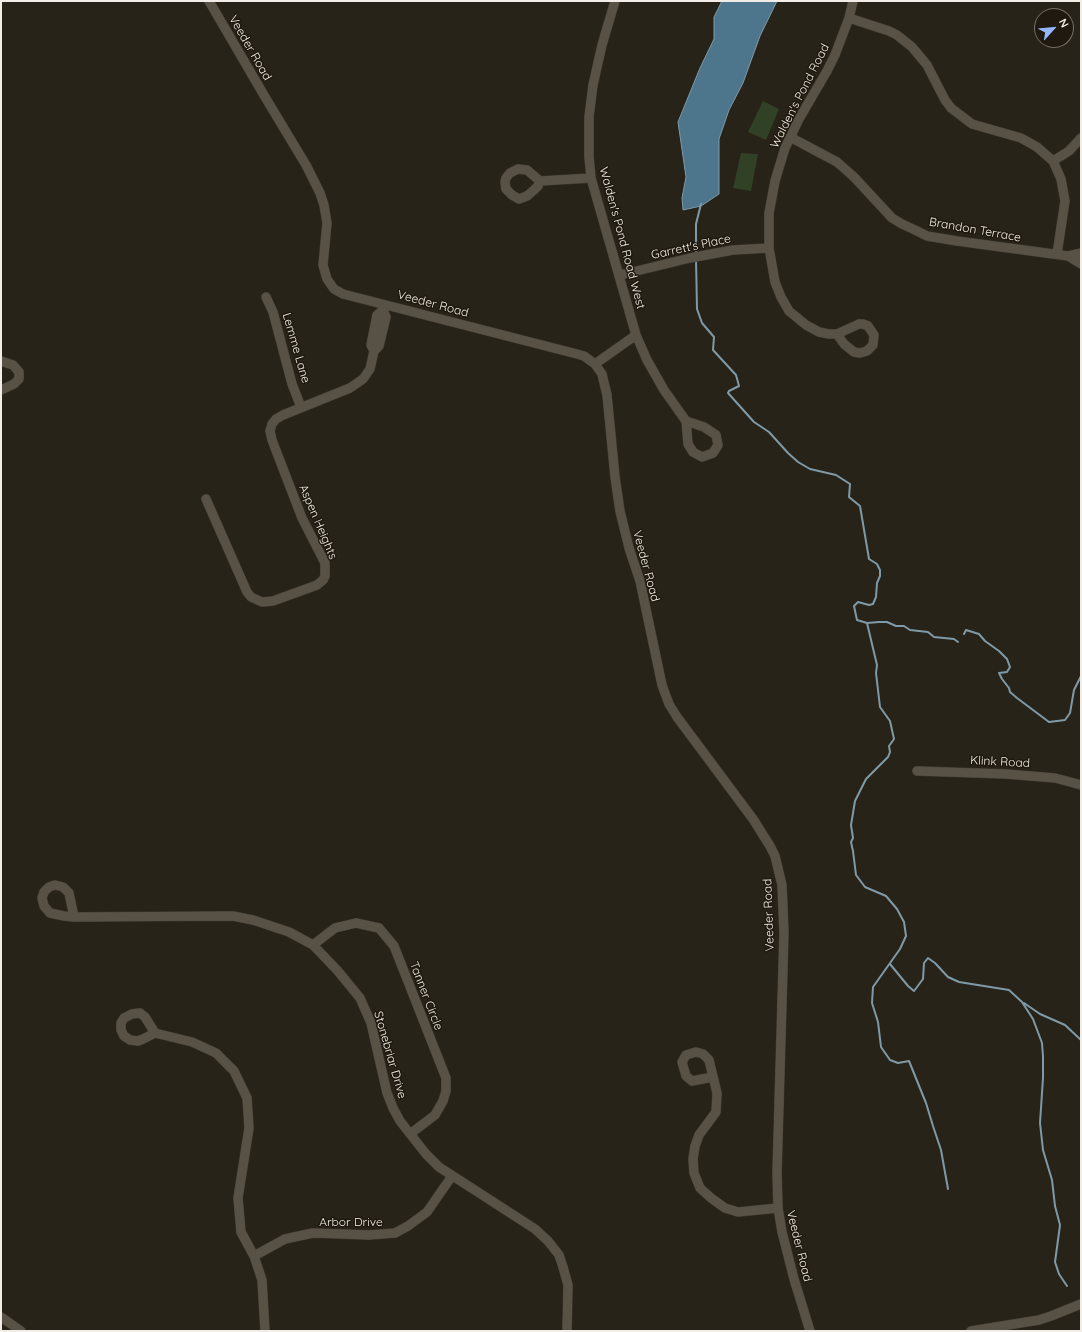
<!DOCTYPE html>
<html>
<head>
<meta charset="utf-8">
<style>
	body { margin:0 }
	#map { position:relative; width:1082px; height:1332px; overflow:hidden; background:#282318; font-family:Quicksand,sans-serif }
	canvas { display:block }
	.frame { position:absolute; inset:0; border:2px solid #f2eee7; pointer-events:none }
	.north { position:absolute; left:1034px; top:8px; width:40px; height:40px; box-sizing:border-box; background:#1f190f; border:1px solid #736e65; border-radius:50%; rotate:63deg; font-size:11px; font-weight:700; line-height:16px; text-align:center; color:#f2eee7 }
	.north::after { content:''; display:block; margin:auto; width:14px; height:18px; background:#94b7fd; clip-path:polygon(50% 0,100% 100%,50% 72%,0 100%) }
</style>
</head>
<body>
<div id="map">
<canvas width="1082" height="1332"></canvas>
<div class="frame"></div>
<div class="north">N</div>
</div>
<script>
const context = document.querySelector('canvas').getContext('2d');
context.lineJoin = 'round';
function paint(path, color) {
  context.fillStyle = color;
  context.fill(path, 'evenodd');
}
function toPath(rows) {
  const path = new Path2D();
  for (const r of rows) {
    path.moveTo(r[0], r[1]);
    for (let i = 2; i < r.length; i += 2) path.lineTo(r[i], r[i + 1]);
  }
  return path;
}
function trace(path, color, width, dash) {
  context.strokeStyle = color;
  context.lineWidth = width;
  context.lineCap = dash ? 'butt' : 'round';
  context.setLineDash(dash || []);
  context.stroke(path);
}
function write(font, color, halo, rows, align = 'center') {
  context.font = font + ' Quicksand,sans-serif';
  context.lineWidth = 3;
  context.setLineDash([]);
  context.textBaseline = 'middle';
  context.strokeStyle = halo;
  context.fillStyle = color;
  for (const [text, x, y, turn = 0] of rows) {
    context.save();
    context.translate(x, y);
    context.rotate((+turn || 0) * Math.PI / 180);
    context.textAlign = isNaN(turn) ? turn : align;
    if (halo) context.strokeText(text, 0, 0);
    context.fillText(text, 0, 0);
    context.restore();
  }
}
paint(toPath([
	[763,101,779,109,766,140,748,132],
	[741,153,758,154,751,191,733,188]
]), '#304125');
const water = toPath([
	[722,1,777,1,760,36,743,83,729,110,719,139,719,194,701,206,683,210,682,198,686,177,678,122,700,68,714,39,714,17,722,1]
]);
paint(water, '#4d768d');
trace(water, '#7e9aa8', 1);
trace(toPath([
	[696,255,696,224,701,204],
	[696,259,697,309,702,323,714,337,713,350,736,375,739,386,729,391,728,393,754,422,769,432,788,453,798,462,810,469,836,475,850,484,849,497,860,506,869,559,877,564,880,570,880,576,877,583,876,597,873,604,869,605,858,602,854,606,857,620,867,623,879,622,887,622,896,626,904,626,910,630,928,632,934,637,954,639,958,642],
	[867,623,877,665,876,673,880,707,890,721,894,739,889,746,890,752,888,757,866,779,855,801,851,825,853,838,851,842,853,851,856,875,865,887,886,896,897,909,904,922,906,936,900,949,873,987,872,1003,878,1022,881,1047,890,1060,898,1063,909,1061,926,1103,933,1126,941,1150,948,1189],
	[964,634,966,630,979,634,985,641,999,651,1007,659,1010,667,1007,672,999,673,1002,679,1009,688,1010,692,1017,698,1049,722,1065,720,1070,713,1074,690,1081,676],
	[890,964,908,986,914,991,923,979,924,963,928,958,935,963,948,977,959,982,1009,990,1022,1002,1033,1019,1042,1043,1043,1056,1043,1078,1040,1123,1043,1150,1052,1180,1055,1206,1060,1225,1055,1262,1059,1274,1067,1286],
	[1024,1003,1040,1014,1065,1025,1081,1040]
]), '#7e9aa8', 2);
const minor = toPath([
	[209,1,265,97,306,165,320,193,324,205,327,223,323,265,327,279,334,289,343,294,577,354,584,356,595,364,602,374,607,395,615,477,620,511,629,548,640,581,662,685,669,704,677,717,753,819,770,846,775,856,782,885,784,933,777,1173,778,1208,782,1232,794,1279,810,1331],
	[615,1,602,45,593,85,589,117,589,157,591,178,636,335,647,360,664,390,686,421],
	[849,18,889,31,897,35,912,47,927,65,945,100,951,108,972,124,1021,138,1037,147,1053,161,1061,179,1065,201,1057,254],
	[790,137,837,162,854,177,892,218,902,224,915,230,927,236,957,241,1068,256,1081,264],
	[1053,161,1069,151,1081,138],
	[540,181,538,186,534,190,527,196,519,199,512,195,506,189,505,182,506,178,510,173,518,169,527,170,540,181,591,178],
	[1068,256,1081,253],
	[620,275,690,258,733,250,769,248],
	[266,297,273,312,292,384,301,407],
	[859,324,863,324,868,326,874,335,873,345,867,351,860,353,854,352,844,344,837,334,859,324],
	[837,334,829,334,819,332,806,325,789,311,781,297,775,282,769,248,769,213,775,181,785,148,799,119,827,71,835,55,849,18,853,1],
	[374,351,371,345,377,315,383,310],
	[1,361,13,365,19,372,19,379,14,384,1,390],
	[595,364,636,335],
	[686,421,704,427,716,435,718,445,713,453,702,457,693,452,688,444,686,421],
	[206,499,247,592,251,597,262,602,273,601,317,585,323,580,325,576,325,563,302,518,272,440,270,431,272,424,276,419,283,415,350,388,363,379,370,369,374,351,379,346,386,317,383,310],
	[917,771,1006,774,1055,778,1081,785],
	[74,917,69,893,63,887,55,885,49,887,44,892,42,898,44,906,50,913,64,916,74,917,233,916,253,920,289,932,313,945,337,970,360,998,371,1023,387,1093,393,1108,400,1121,426,1154,439,1167,535,1229,548,1241,559,1255,563,1267,568,1285,567,1331],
	[313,945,335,928,356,923,379,928,394,946,446,1078,446,1091,443,1101,435,1115,410,1134],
	[155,1033,143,1039,138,1041,130,1040,124,1036,121,1030,121,1023,124,1018,132,1014,140,1013,145,1017,155,1033,192,1042,216,1053,234,1071,247,1098,249,1128,238,1198,241,1232,254,1256,262,1280,265,1331],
	[713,1077,692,1081,686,1076,682,1062,686,1055,696,1052,703,1054,709,1060,717,1093,716,1112,699,1135,695,1146,693,1159,694,1173,700,1188,711,1198,725,1208,738,1212,778,1208],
	[254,1256,285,1239,313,1233,369,1235,395,1233,408,1226,427,1212,452,1176],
	[1,1317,21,1331],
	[971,1331,1039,1320,1051,1316,1081,1304]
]);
trace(minor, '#423e36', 10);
trace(minor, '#585246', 9);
write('12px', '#f2eee7', '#1f190f', [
	["Veeder Road",250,48,60],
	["Walden's Pond Road",800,96,-63],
	["Brandon Terrace",975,230,10],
	["Walden's Pond Road West",622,238,75],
	["Garrett's Place",691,247,-12],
	["Veeder Road",433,304,15],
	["Lemme Lane",296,348,74],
	["Aspen Heights",318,522,67],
	["Veeder Road",646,566,75],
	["Klink Road",1000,762,3],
	["Veeder Road",769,915,-92],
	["Tanner Circle",426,996,69],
	["Stonebriar Drive",390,1055,74],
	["Arbor Drive",351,1222],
	["Veeder Road",799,1246,76]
]);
</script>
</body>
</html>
